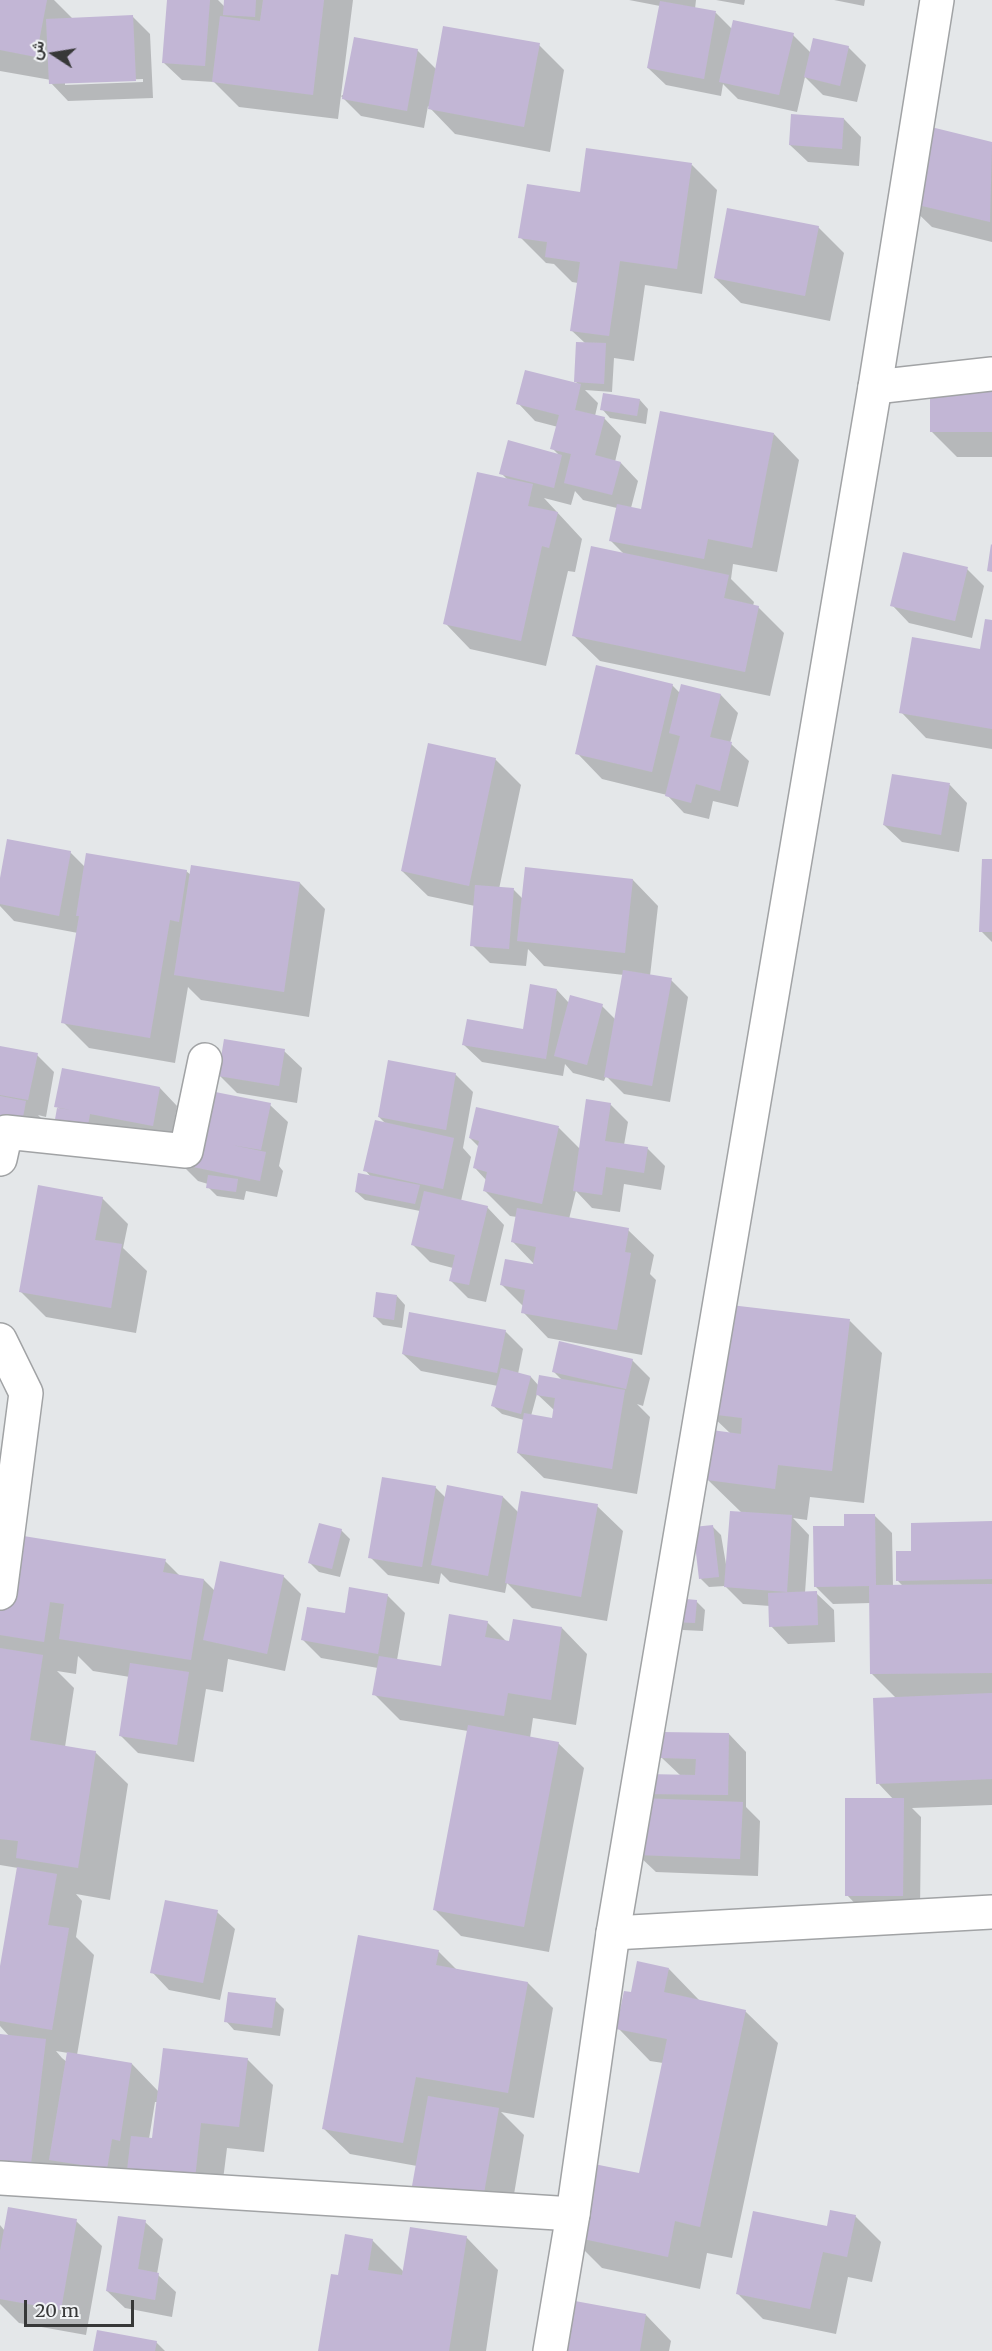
<!DOCTYPE html>
<html>
<head>
<meta charset="utf-8">
<style>
	body { margin:0 }
	#map { position:relative; width:992px; height:2351px; overflow:hidden; background:#e4e7e9; font-family:Merriweather,Vazirmatn,serif }
	canvas { display:block }
	.north { position:absolute; left:24px; top:24px; width:60px; height:60px; -webkit-text-stroke:4px #f2f4f6; paint-order:stroke; rotate:282deg; font-size:16px; font-weight:700; line-height:24px; text-align:center; color:#373838 }
	.north::after { content:''; display:block; margin:auto; width:21px; height:27px; background:#373838; clip-path:polygon(50% 0,100% 100%,50% 72%,0 100%) }
	.scale { position:absolute; left:24px; top:2300px; width:110px; height:27px; box-sizing:border-box; border:3px solid #373838; border-top:0; padding-left:8px; font-size:18px; line-height:21px; white-space:nowrap; color:#373838; -webkit-text-stroke:4px #f2f4f6; paint-order:stroke }
</style>
</head>
<body>
<div id="map">
<canvas width="992" height="2351"></canvas>
<div class="north">ش</div>
<div class="scale">20 m</div>
</div>
<script>
const context = document.querySelector('canvas').getContext('2d');
context.lineJoin = 'round';
function paint(path, color) {
  context.fillStyle = color;
  context.fill(path, 'evenodd');
}
function toPath(rows) {
  const path = new Path2D();
  for (const r of rows) {
    path.moveTo(r[0], r[1]);
    for (let i = 2; i < r.length; i += 2) path.lineTo(r[i], r[i + 1]);
  }
  return path;
}
function trace(path, color, width, dash) {
  context.strokeStyle = color;
  context.lineWidth = width;
  context.lineCap = dash ? 'butt' : 'round';
  context.setLineDash(dash || []);
  context.stroke(path);
}
paint(toPath([
	[0,0,54,0,73,19,133,17,150,34,153,98,68,101,51,83,51,80,0,71],
	[143,79,143,82,65,85,65,82],
	[168,0,218,0,225,7,225,0,353,0,338,119,239,107,214,82,182,80,164,63],
	[629,0,696,0,695,9,716,13,732,29,793,35,811,53,848,47,866,65,857,102,823,95,805,77,797,112,738,99,723,84,721,96,666,85,648,68,660,6],
	[716,0,745,0,744,5],
	[834,0,865,0,864,6],
	[539,45,564,70,550,152,455,134,428,106,424,128,361,116,341,96,417,50,437,70],
	[844,119,861,137,859,166,808,162,790,145],
	[924,127,992,144,992,242,932,227,906,202],
	[692,165,717,190,702,294,645,285,634,361,614,358,612,392,585,390,598,403,595,416,604,418,621,436,615,462,621,463,638,481,631,508,643,510,774,434,799,460,777,572,733,564,731,579,754,602,753,606,758,607,784,633,770,696,600,661,574,636,625,555,611,541,617,508,583,500,575,491,571,505,544,498,582,539,575,572,568,571,546,666,470,649,445,623,508,480,501,473,559,455,552,448,558,427,535,421,518,403,579,385,575,381,585,343,571,330,578,283,572,282,554,264,546,263,520,237,581,194],
	[818,227,844,253,830,321,741,303,715,278],
	[992,390,992,457,957,457,932,432],
	[640,400,648,409,646,424,610,418,602,409],
	[967,569,984,586,972,638,909,623,892,605],
	[992,622,992,749,926,738,901,712,981,650],
	[672,685,681,694,721,695,738,713,730,743,749,761,738,807,713,801,709,819,684,813,667,795,602,779,577,753],
	[495,759,521,785,499,889,514,890,523,899,633,880,658,906,650,976,671,980,688,997,670,1102,624,1094,606,1076,604,1081,573,1073,565,1064,563,1076,482,1062,464,1045,524,1030,557,990,569,1003,602,1006,616,1020,624,975,544,966,528,949,526,966,490,963,472,945,475,906,428,896,402,871],
	[893,775,950,785,967,803,959,852,902,842,884,825],
	[70,852,85,867,186,871,191,875,300,883,325,909,309,1017,201,1000,188,987,175,1063,89,1048,63,1022,78,933,14,921,0,906,0,886],
	[992,861,992,942,981,931],
	[0,1047,37,1055,54,1072,46,1117,38,1115,43,1120,0,1138],
	[284,1051,302,1068,297,1103,237,1093,219,1075],
	[455,1074,473,1092,463,1148,471,1157,461,1201,487,1207,504,1225,486,1302,468,1298,450,1280,453,1268,430,1262,412,1244,420,1211,365,1200,356,1192,371,1177,365,1170,387,1125,379,1117],
	[160,1088,177,1106,170,1143,96,1139,56,1106],
	[610,1104,628,1122,624,1145,647,1148,665,1166,661,1190,624,1184,620,1212,592,1208,576,1191,569,1219,628,1230,654,1255,650,1274,656,1280,642,1355,548,1338,523,1312,524,1307,502,1285,534,1266,534,1264,513,1242,517,1217,510,1216,484,1190,486,1180,475,1168,479,1147,470,1138,477,1108,559,1128,580,1149],
	[270,1105,288,1122,279,1166,283,1171,277,1197,246,1191,244,1200,217,1196,208,1187,208,1184,198,1181,181,1164],
	[102,1198,128,1224,123,1248,147,1271,136,1333,46,1317,21,1292],
	[397,1296,405,1305,402,1328,383,1325,374,1316],
	[850,1321,882,1353,864,1503,810,1497,807,1520,793,1518,809,1535,805,1593,816,1593,834,1610,835,1642,788,1644,771,1626,770,1606,743,1604,725,1586,709,1587,701,1579,712,1526,721,1535,727,1570,742,1513,708,1480,731,1434,710,1414],
	[505,1331,523,1349,518,1374,531,1377,539,1386,563,1381,553,1371,632,1360,650,1378,643,1406,637,1404,650,1417,637,1494,544,1478,518,1453,524,1420,502,1414,493,1406,498,1386,421,1371,403,1354],
	[537,1394,555,1411,553,1419,531,1416],
	[435,1487,446,1498,503,1497,519,1513,597,1506,623,1531,607,1621,532,1608,507,1583,505,1593,450,1582,441,1573,439,1584,388,1575,370,1557],
	[874,1515,892,1533,893,1587,904,1587,898,1581,913,1552,992,1523,992,1805,912,1808,921,1817,920,1913,864,1913,847,1895,894,1800,878,1783,897,1699,871,1673,871,1603,833,1604,815,1586,846,1528],
	[341,1530,350,1539,340,1577,319,1572,310,1563],
	[0,1554,165,1561,181,1577,204,1580,215,1591,283,1576,301,1594,285,1671,228,1659,223,1692,206,1689,194,1762,138,1753,120,1735,130,1677,93,1671,78,1656,76,1674,57,1671,74,1688,65,1747,95,1752,128,1784,110,1900,76,1894,82,1901,76,1937,94,1955,77,2055,132,2064,159,2092,247,2059,273,2085,264,2152,227,2148,220,2204,0,2182,0,2035,10,2037,0,2026,0,1975,18,1868,0,1865],
	[56,2051,68,2053,67,2062,62,2058],
	[155,2102,158,2102,153,2140,149,2139],
	[387,1595,405,1613,397,1660,442,1668,487,1622,507,1642,562,1628,587,1654,576,1725,533,1718,530,1738,558,1743,584,1768,549,1952,461,1936,435,1910,468,1731,400,1720,374,1694,378,1668,321,1658,303,1640,346,1615],
	[696,1601,705,1610,703,1631,683,1630,674,1621],
	[729,1734,746,1752,746,1807,760,1821,758,1876,656,1872,638,1855,655,1800,648,1793,681,1776,662,1758],
	[217,1912,235,1929,220,2000,169,1990,152,1972],
	[438,1951,457,1970,528,1983,553,2008,534,2118,501,2112,524,2135,509,2224,439,2211,414,2186,417,2166,350,2154,324,2129],
	[669,1969,701,2002,745,2011,778,2043,732,2258,707,2253,700,2289,602,2268,570,2236,640,2175,663,2063,650,2061,618,2028,632,1994],
	[275,2000,284,2009,280,2036,234,2030,226,2021],
	[855,2216,881,2242,872,2282,848,2277,836,2334,763,2319,737,2293,828,2228],
	[76,2221,102,2246,86,2335,19,2323,0,2304,0,2225,5,2231],
	[145,2222,163,2239,157,2274,176,2292,172,2317,125,2308,107,2291],
	[466,2237,498,2270,486,2351,320,2351,340,2277,372,2240,404,2272],
	[646,2315,671,2341,669,2351,557,2351],
	[156,2342,165,2351,95,2351]
]), '#0003');
paint(toPath([
	[0,0,47,0,36,57,0,50],
	[167,0,210,0,205,66,162,63],
	[224,0,256,0,255,17,223,15],
	[263,0,324,0,313,95,212,82,220,16,260,21],
	[660,1,716,11,704,79,647,68],
	[133,15,136,81,49,84,46,19],
	[733,20,794,33,779,95,719,82],
	[443,26,540,43,524,127,428,109],
	[354,37,418,49,407,111,342,99],
	[813,38,849,46,840,86,804,77],
	[791,114,844,118,842,149,789,145],
	[923,125,992,142,990,222,905,202],
	[586,148,692,163,677,269,620,261,609,336,570,331,580,262,545,257,547,242,518,238,527,184,580,192],
	[727,208,819,226,805,296,714,278],
	[576,342,606,343,604,384,574,382],
	[525,370,581,384,575,410,605,417,595,455,621,462,612,495,564,483,571,454,550,449,559,415,516,404],
	[992,389,992,432,930,432,930,390],
	[603,393,640,399,637,416,600,410],
	[660,411,774,433,752,548,708,539,704,559,609,541,617,504,641,509],
	[508,440,562,455,554,488,499,474],
	[477,472,533,484,528,506,558,512,549,548,542,546,521,641,443,624],
	[991,544,992,545,992,572,987,571],
	[591,546,729,575,724,598,759,606,745,672,572,636],
	[903,552,968,567,955,621,890,606],
	[985,619,992,620,992,729,899,713,912,637,980,649],
	[596,665,673,684,652,772,575,754],
	[681,684,721,694,710,737,732,742,720,791,696,784,691,803,665,796,680,736,669,733],
	[428,743,496,758,469,886,401,871],
	[892,774,950,783,941,835,883,825],
	[7,839,71,851,59,916,0,904,0,878],
	[86,853,187,870,179,922,170,920,150,1038,61,1023,79,916,76,916],
	[982,859,992,859,992,932,979,932],
	[191,865,300,882,284,992,174,975],
	[525,867,633,879,625,953,517,941],
	[475,885,514,888,509,949,470,946],
	[623,970,672,978,652,1086,604,1077],
	[530,984,557,989,546,1059,462,1045,467,1019,523,1029],
	[570,995,603,1004,587,1065,554,1056],
	[224,1039,285,1049,279,1086,218,1076],
	[0,1046,38,1053,28,1100,0,1095],
	[388,1060,456,1073,446,1130,378,1117],
	[62,1068,160,1087,153,1126,90,1114,87,1131,54,1125,57,1108,72,1110,54,1107],
	[190,1087,271,1103,261,1150,232,1145,266,1152,260,1181,179,1164],
	[0,1096,26,1101,21,1128,0,1124],
	[586,1099,611,1103,605,1141,648,1147,644,1173,606,1167,602,1195,573,1191],
	[476,1107,559,1126,542,1204,483,1191,487,1172,473,1168,479,1141,469,1138],
	[375,1120,454,1138,443,1189,363,1171],
	[358,1173,420,1185,415,1204,355,1192],
	[208,1175,238,1179,236,1192,206,1188],
	[38,1185,103,1197,95,1240,122,1244,111,1308,19,1292],
	[424,1191,488,1206,469,1285,449,1281,455,1255,411,1245],
	[517,1208,629,1228,625,1252,631,1253,617,1330,521,1313,525,1290,500,1285,505,1259,533,1264,536,1247,511,1242],
	[376,1292,397,1295,394,1320,373,1317],
	[722,1304,850,1319,832,1471,778,1465,775,1489,707,1480,712,1430,741,1434,742,1418,709,1414],
	[409,1312,506,1330,497,1373,402,1354],
	[559,1341,633,1359,626,1389,552,1372],
	[501,1368,531,1376,521,1414,491,1406],
	[539,1375,625,1390,612,1469,517,1453,524,1413,552,1418,555,1398,536,1395],
	[382,1477,436,1486,422,1567,368,1558],
	[447,1485,503,1496,488,1576,431,1565],
	[521,1491,598,1504,581,1597,505,1583],
	[730,1511,792,1515,787,1592,724,1587],
	[844,1514,875,1514,876,1585,992,1584,992,1673,870,1674,869,1586,814,1587,813,1526,844,1526],
	[992,1521,992,1579,896,1581,896,1551,911,1551,911,1523],
	[319,1523,342,1529,332,1569,308,1563],
	[713,1525,719,1577,699,1579,693,1527],
	[11,1534,166,1559,163,1572,204,1579,191,1660,59,1639,64,1604,50,1602,44,1642,0,1635,0,1552],
	[220,1561,284,1575,267,1654,203,1640],
	[349,1587,388,1594,378,1654,301,1640,307,1607,345,1613],
	[817,1591,818,1625,769,1627,768,1593],
	[675,1598,697,1600,695,1623,673,1622],
	[449,1614,488,1621,485,1637,509,1641,513,1619,562,1627,551,1700,508,1693,504,1716,372,1695,379,1656,441,1666],
	[0,1648,43,1655,30,1740,96,1751,78,1868,16,1858,18,1841,0,1839],
	[130,1663,189,1672,177,1745,119,1736],
	[992,1693,992,1779,876,1784,873,1698],
	[468,1725,559,1742,524,1927,433,1910],
	[661,1732,729,1733,728,1795,646,1794,647,1774,695,1775,696,1759,661,1758],
	[639,1798,743,1802,740,1859,637,1855],
	[845,1798,904,1798,903,1896,845,1896],
	[17,1867,57,1874,48,1925,69,1928,52,2030,0,2021,0,1966],
	[165,1900,218,1910,203,1983,150,1973],
	[358,1935,439,1950,436,1965,528,1982,508,2093,416,2077,403,2143,322,2129],
	[637,1961,669,1968,664,1992,746,2010,700,2227,675,2221,668,2257,569,2236,584,2162,639,2173,667,2039,616,2029,624,1991,631,1992],
	[228,1992,276,1998,272,2028,224,2022],
	[0,2034,46,2039,31,2164,0,2160],
	[163,2048,248,2058,239,2127,201,2123,195,2179,127,2170,131,2136,152,2138],
	[67,2052,132,2063,120,2141,112,2139,107,2169,49,2160],
	[428,2096,499,2108,483,2199,412,2186],
	[8,2207,77,2219,61,2310,0,2299,0,2251],
	[830,2210,856,2215,847,2257,823,2252,810,2309,736,2294,753,2211,827,2226],
	[118,2216,146,2220,138,2269,159,2273,155,2300,106,2291],
	[410,2227,467,2236,449,2351,318,2351,331,2274,338,2275,345,2234,373,2239,368,2270,402,2275],
	[564,2299,646,2314,640,2351,556,2351],
	[97,2330,157,2341,155,2351,93,2351]
]), '#c2b6d5');
const minor = toPath([
	[875,387,992,374],
	[0,1159,6,1132,186,1151,205,1060],
	[0,1340,26,1393,0,1593],
	[613,1933,992,1912],
	[0,2178,573,2214]
]);
const primary = toPath([
	[550,2351,573,2214,613,1933,875,387,937,0]
]);
trace(minor, '#a1a3a5', 36);
trace(primary, '#a1a3a5', 36);
trace(minor, '#fff', 33);
trace(primary, '#fff', 33);
</script>
</body>
</html>
